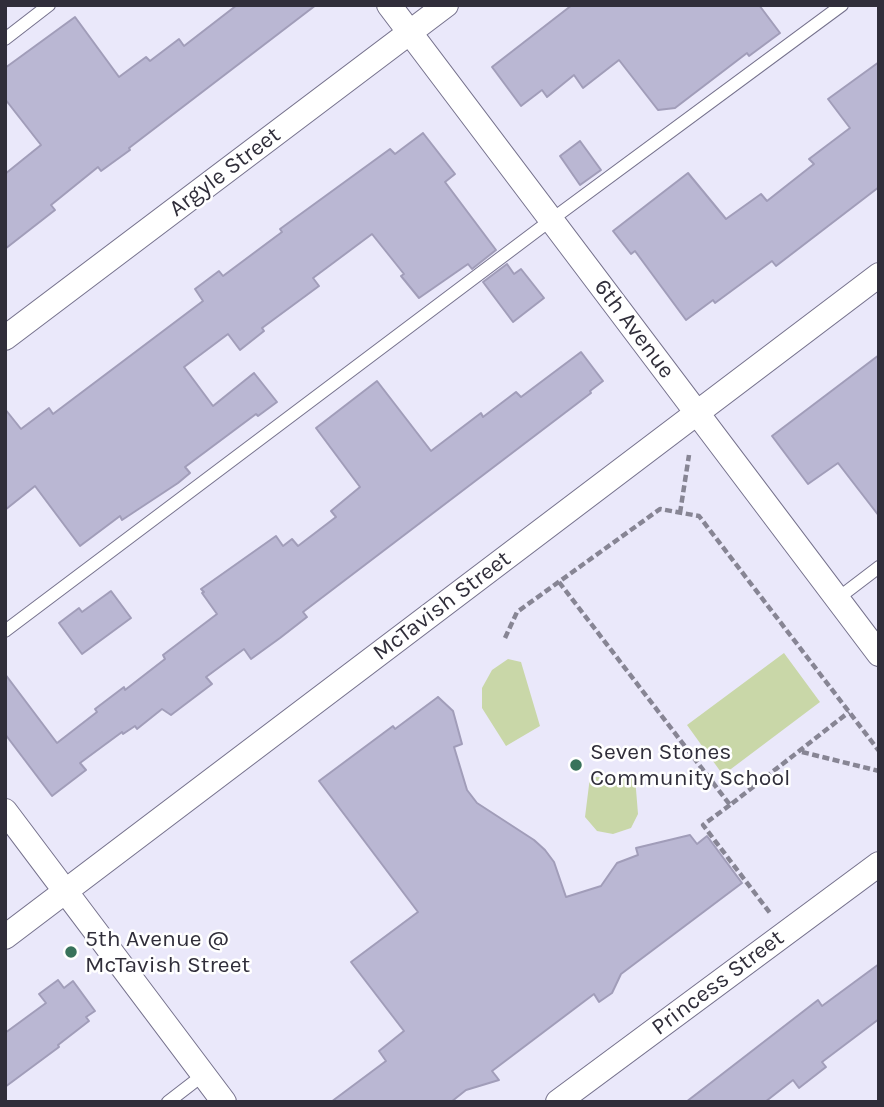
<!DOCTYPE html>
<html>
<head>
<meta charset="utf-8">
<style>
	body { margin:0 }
	#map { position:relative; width:884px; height:1107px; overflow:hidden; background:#eae8fa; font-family:Karla,sans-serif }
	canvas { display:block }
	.frame { position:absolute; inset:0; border:7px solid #302e3a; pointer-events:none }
</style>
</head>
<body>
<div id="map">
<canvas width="884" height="1107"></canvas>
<div class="frame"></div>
</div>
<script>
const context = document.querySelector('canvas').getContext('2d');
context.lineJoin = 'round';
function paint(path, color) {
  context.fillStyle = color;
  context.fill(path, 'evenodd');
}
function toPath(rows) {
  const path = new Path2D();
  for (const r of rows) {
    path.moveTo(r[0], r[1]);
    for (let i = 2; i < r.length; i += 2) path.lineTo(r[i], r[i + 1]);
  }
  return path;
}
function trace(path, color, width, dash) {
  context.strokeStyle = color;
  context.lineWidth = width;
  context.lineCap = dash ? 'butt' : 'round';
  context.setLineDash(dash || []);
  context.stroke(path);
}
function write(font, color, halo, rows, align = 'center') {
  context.font = font + ' Karla,sans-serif';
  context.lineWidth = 5;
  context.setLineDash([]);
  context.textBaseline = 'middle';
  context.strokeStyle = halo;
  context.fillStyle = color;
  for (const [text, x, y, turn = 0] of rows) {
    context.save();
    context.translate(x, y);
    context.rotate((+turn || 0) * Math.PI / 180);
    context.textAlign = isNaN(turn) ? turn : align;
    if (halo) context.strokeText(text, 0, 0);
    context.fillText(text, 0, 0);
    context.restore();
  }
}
paint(toPath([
	[784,653,820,702,723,775,687,725],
	[508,659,521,662,540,726,506,746,482,708,482,688,492,670],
	[590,777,635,777,638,814,631,828,613,834,597,831,585,817]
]), '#c9d7a8');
const building = toPath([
	[237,5,316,5,129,148,130,150,101,171,98,167,51,205,55,210,5,249,5,174,41,145,5,99,5,68,75,17,119,77,146,57,150,61,179,39,184,46,237,5],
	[572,5,759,5,780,33,749,56,747,53,675,108,658,110,619,60,583,88,574,75,547,97,542,90,521,106,492,67,572,5],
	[879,62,879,187,776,266,772,261,715,303,713,300,686,320,635,251,631,254,613,231,688,173,726,219,761,194,767,201,814,164,809,159,850,128,828,99,879,62],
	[423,133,455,174,445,182,496,250,472,269,468,264,419,298,401,276,404,274,372,234,313,278,319,286,262,328,264,331,240,350,228,334,184,367,213,406,254,373,277,402,258,416,256,414,185,467,190,473,178,483,122,520,120,516,80,546,35,486,5,510,5,409,21,429,49,408,53,414,203,301,195,289,219,271,223,276,282,232,280,229,390,149,395,154,423,133],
	[580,141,601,170,580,185,560,156,580,141],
	[507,264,514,274,521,269,544,298,513,322,483,282,507,264],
	[581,352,603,381,590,391,591,393,303,612,307,617,280,638,251,659,244,649,206,677,212,684,171,715,162,709,137,729,135,726,123,734,122,732,80,763,86,770,52,796,5,734,5,674,57,743,97,712,95,709,124,687,125,690,165,659,163,655,217,614,202,593,204,592,201,589,276,536,283,546,292,539,298,546,336,517,331,511,360,487,316,428,377,381,431,451,481,413,483,417,516,392,521,397,581,352],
	[879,355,879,516,838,463,808,484,772,436,879,355],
	[111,591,131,618,82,654,59,623,79,608,82,612,111,591],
	[438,697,453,711,462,744,454,747,467,790,477,803,534,840,545,850,554,862,566,897,601,886,617,863,638,855,636,848,690,835,697,844,707,836,742,883,621,974,612,993,599,1002,594,994,492,1071,499,1080,466,1090,451,1102,331,1102,386,1061,379,1051,404,1031,351,962,418,912,319,781,393,726,395,729,438,697],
	[879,964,879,1019,822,1062,826,1067,799,1088,793,1080,765,1102,686,1102,818,1000,822,1006,879,964],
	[58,980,64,988,73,981,95,1011,86,1017,89,1021,58,1045,59,1047,5,1087,5,1033,46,1003,39,994,58,980]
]);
paint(building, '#bab7d3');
trace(building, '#a19db9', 2);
const service = toPath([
	[5,39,49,5],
	[837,599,879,567],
	[5,631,551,220,842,5],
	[168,1102,203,1075]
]);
const minor = toPath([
	[389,5,879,654],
	[5,338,446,5],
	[5,811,224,1102],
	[5,937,879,275],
	[558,1102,879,864]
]);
trace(service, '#75718c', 14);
trace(minor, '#75718c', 26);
trace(toPath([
	[680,513,689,455],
	[559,582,730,805,849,712],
	[505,638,517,612,660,509,699,516,879,751],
	[802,752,879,771],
	[730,805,703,825,770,913]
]), '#878594', 4.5, [7, 3.5]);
trace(service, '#fff', 12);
trace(minor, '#fff', 24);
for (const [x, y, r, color] of [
	[576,765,7,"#38725b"],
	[71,952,7,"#38725b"]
]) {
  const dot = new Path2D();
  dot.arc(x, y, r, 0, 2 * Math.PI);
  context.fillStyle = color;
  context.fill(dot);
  trace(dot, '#fff', 2.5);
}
write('23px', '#302e3a', '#fff', [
	["Argyle Street",225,172,-37],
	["6th Avenue",634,329,53],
	["McTavish Street",442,606,-37],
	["Princess Street",718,983,-37]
]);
write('23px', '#302e3a', '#fff', [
	["Seven Stones",590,752],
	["Community School",590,778],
	["5th Avenue @",85,939],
	["McTavish Street",85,965]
], 'left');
</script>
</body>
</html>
